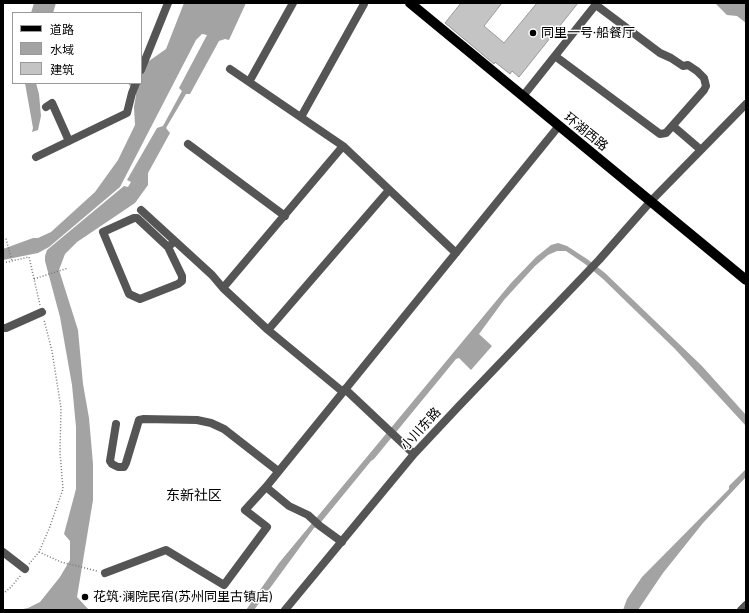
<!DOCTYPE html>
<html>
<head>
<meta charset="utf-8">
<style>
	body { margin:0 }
	#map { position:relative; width:749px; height:613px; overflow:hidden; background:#fff; font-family:"Public Sans","Noto Sans SC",sans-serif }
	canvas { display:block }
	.frame { position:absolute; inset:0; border:4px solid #000; pointer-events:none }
	.legend { position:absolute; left:12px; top:12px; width:130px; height:72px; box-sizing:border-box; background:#fff; border:1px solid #999; margin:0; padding:5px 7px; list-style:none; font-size:12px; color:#000 }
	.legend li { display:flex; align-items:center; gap:8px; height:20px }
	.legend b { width:20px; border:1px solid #999 }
</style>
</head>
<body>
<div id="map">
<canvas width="749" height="613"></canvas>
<div class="frame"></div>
<ul class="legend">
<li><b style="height:5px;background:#000"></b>道路</li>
<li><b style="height:11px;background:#a3a3a3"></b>水域</li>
<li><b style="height:11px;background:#c4c4c4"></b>建筑</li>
</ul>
</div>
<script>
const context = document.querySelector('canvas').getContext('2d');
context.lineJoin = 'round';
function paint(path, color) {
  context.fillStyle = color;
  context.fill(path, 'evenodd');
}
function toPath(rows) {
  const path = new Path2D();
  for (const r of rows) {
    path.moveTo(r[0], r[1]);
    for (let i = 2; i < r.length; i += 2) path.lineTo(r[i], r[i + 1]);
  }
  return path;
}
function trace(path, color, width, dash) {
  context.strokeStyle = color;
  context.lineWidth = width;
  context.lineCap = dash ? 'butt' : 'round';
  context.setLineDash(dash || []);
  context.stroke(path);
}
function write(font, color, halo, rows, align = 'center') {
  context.font = font + ' "Public Sans","Noto Sans SC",sans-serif';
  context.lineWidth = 3;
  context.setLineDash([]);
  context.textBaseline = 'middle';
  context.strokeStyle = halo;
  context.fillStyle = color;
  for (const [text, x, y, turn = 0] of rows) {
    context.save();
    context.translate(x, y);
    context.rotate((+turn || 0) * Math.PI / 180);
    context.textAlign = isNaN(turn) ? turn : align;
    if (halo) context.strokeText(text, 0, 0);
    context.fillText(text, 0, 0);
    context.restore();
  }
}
paint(toPath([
	[34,3,56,3,53,13,31,13],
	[184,3,246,3,229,40,225,39,219,41,190,94,186,94,166,128,170,133,148,173,148,185,135,203,77,242,65,254,59,270,78,330,83,384,89,418,93,464,93,500,77,597,89,610,18,610,28,608,40,602,60,577,70,560,70,541,64,534,76,489,76,427,72,385,60,317,45,261,45,256,47,250,124,186,128,187,131,182,127,180,157,128,163,126,182,91,179,88,207,35,202,34,196,40,120,187,49,247,38,253,3,260,3,249,33,238,38,238,51,232,95,192,118,160,135,125,134,107,136,95,128,83,141,83,141,64,149,61,166,49],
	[715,3,746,3,746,23,737,16,727,15],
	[25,83,36,83,39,94,41,116,38,130,32,132,33,128],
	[558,243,567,246,587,259,605,273,702,366,746,415,746,426,675,349,603,279,585,264,566,251,557,251,548,255,535,266,504,300,479,334,492,346,471,370,459,358,456,359,374,459,371,461,317,527,314,528,254,610,246,610,279,563,511,283,536,257,551,245],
	[746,469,746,477,703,523,663,573,638,610,623,610,627,599,642,577,729,489,729,486]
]), '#a3a3a3');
const building = toPath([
	[461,3,502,3,484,26,504,43,537,3,578,3,519,77,512,71,510,74,495,62,494,64,445,23,461,3]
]);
paint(building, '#c4c4c4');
trace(building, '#999', 1);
trace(toPath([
	[3,240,6,239,12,261],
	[3,263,29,257,40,305],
	[34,279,68,268],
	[39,552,61,562,97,571],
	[29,564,39,552,49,529,63,489,60,453,61,408,52,351,44,320],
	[3,594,11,587,21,575]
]), '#777', 1.5, [1, 2]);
trace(toPath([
	[555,56,660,134,666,133,704,90,706,86,704,78,697,71,688,65,683,66,671,58,660,53,596,5],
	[230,69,343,146,456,253],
	[141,70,168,3],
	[249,82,293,3],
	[523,96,597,3],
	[46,107,52,103,69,141],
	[301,117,364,4],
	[673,126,701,150],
	[188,144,285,216],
	[36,157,127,113,132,93,136,83],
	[141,210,212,275,223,288,268,330,343,392],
	[168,247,182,276,182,281,178,284,140,299,129,294,103,232,134,218,137,218,168,247,175,241],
	[223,288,343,146],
	[3,328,6,328,42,312],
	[268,330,389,190],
	[345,389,414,454],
	[116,424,110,461,112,464,118,467,124,467,126,463,139,420,144,419,197,420,211,423,224,429,278,471],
	[266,487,289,506,308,515,320,526,342,542],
	[3,552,25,569],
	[105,573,166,550,224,585,267,527,245,510,266,487,558,127],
	[285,610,414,454,459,406,599,260,651,201,746,104],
	[741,610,746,605]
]), '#555', 8);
trace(toPath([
	[410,3,746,280]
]), '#000', 10);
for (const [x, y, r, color] of [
	[533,33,4,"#000"],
	[85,597,4,"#000"]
]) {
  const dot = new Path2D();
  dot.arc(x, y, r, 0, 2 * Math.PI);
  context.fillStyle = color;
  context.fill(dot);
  trace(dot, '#fff', 1.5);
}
write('13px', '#000', '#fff', [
	["同里一号·船餐厅",541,33],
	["花筑·澜院民宿(苏州同里古镇店)",93,597]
], 'left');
write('13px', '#000', '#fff', [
	["环湖西路",586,132,39],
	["小川东路",421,429,-48]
]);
write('14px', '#000', '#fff', [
	["东新社区",194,496]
]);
</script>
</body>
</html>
